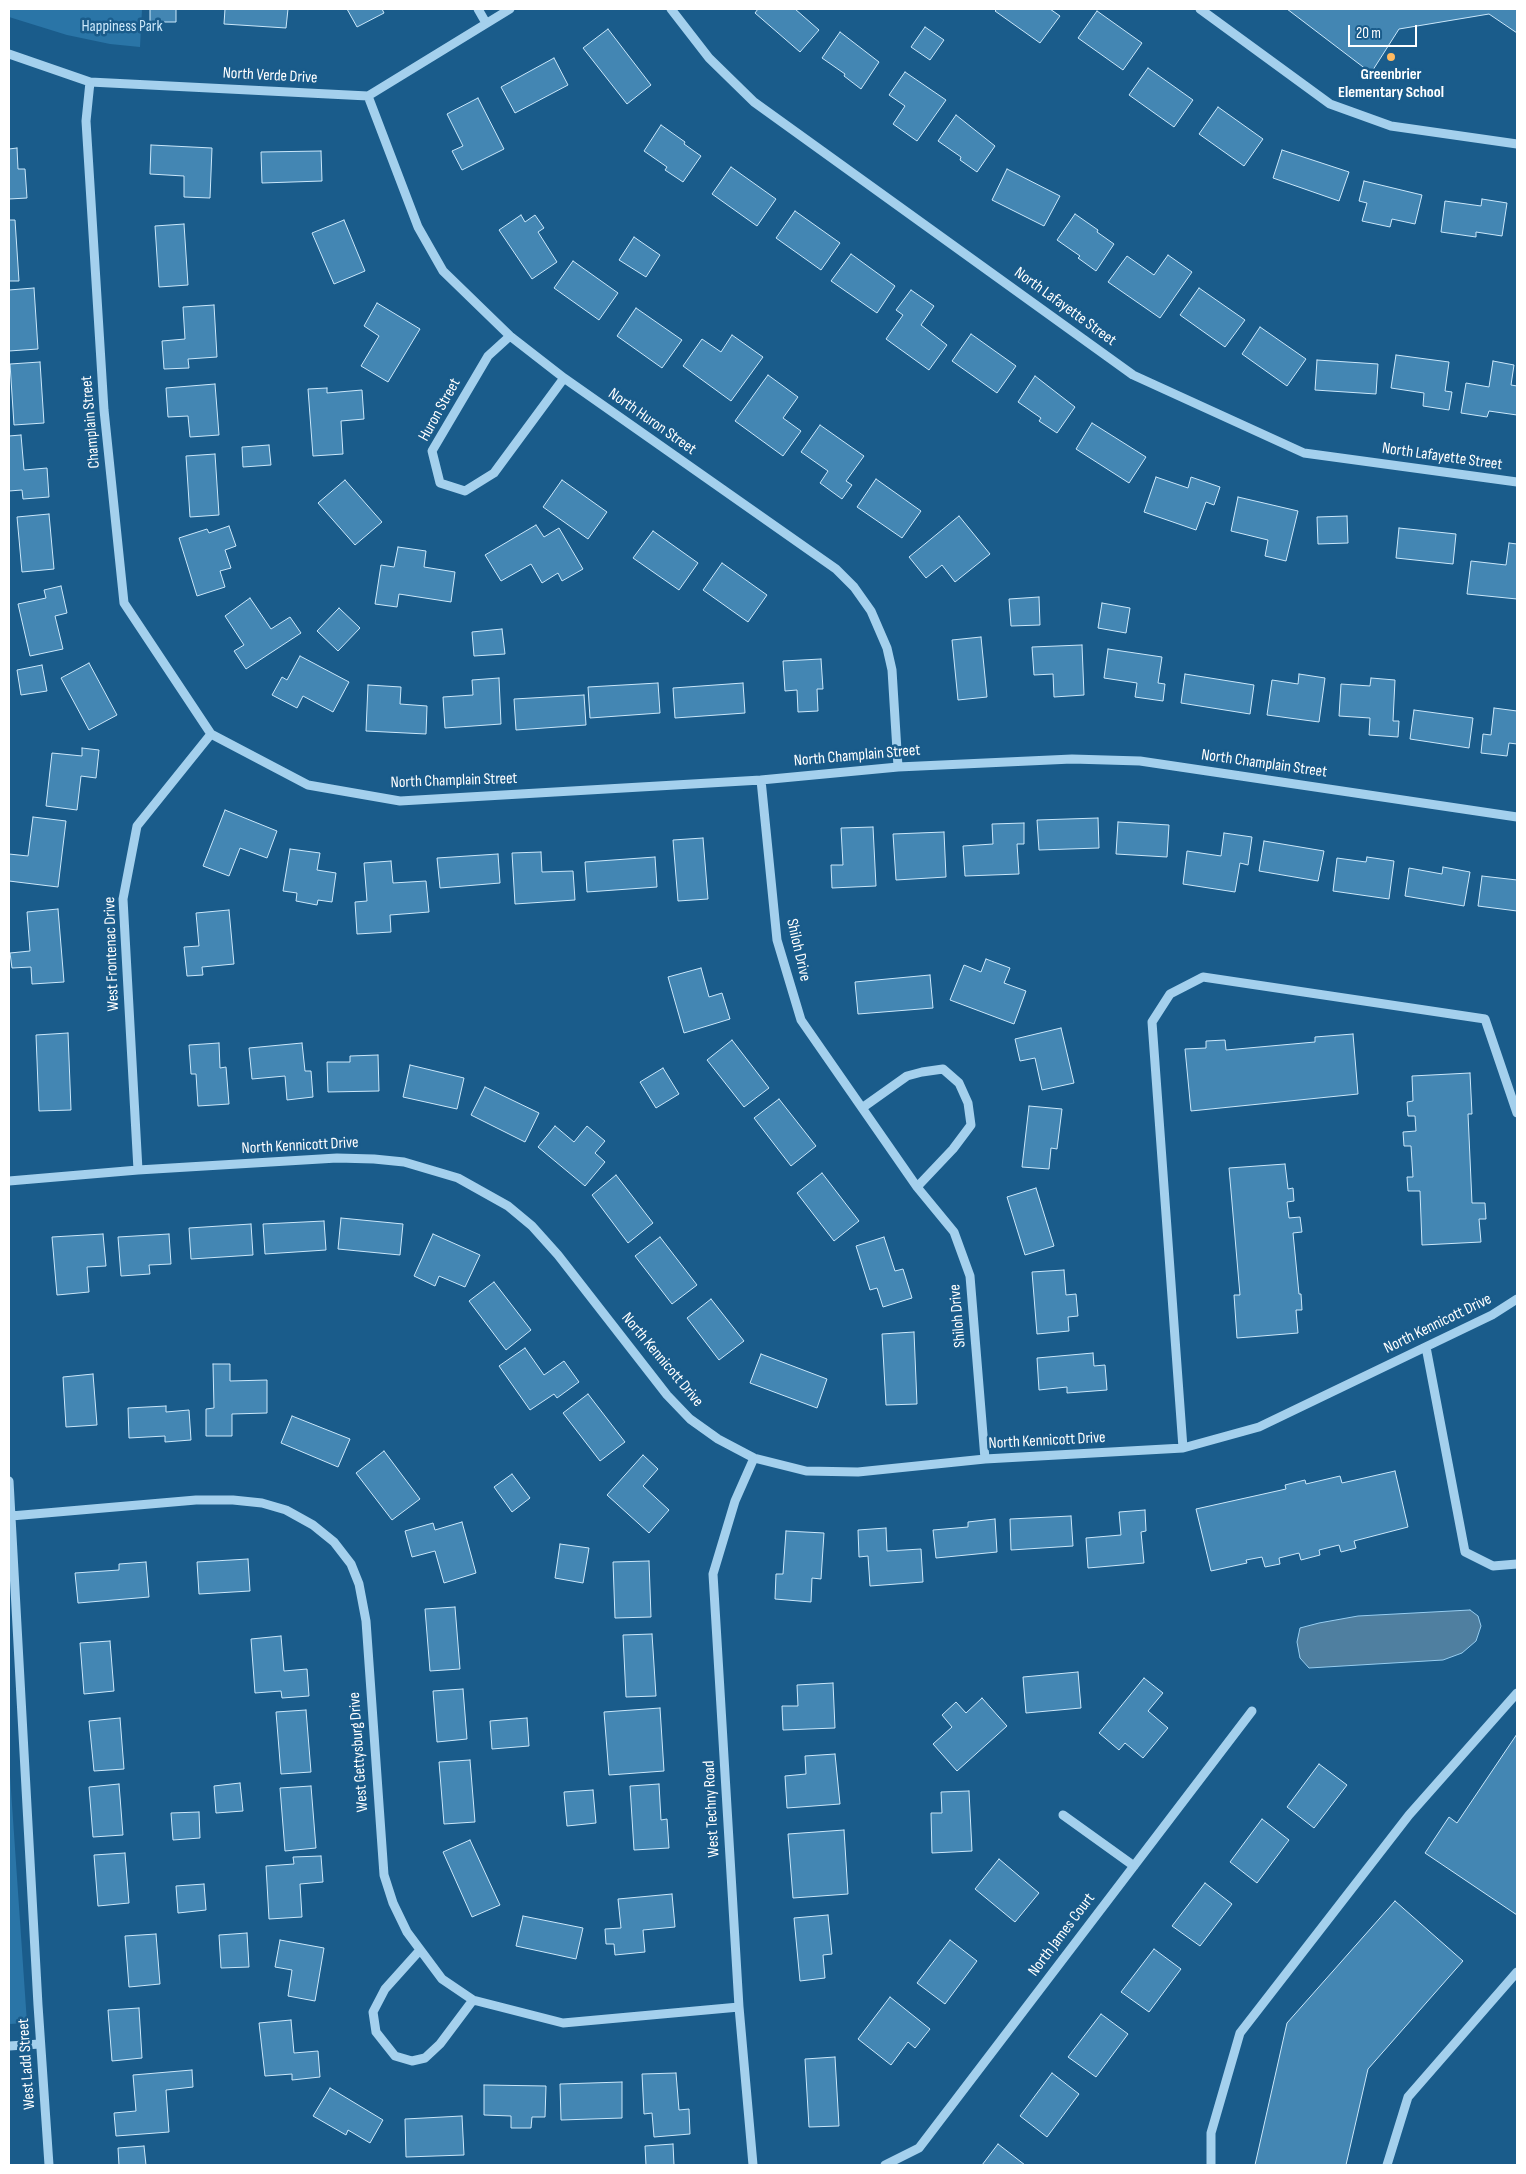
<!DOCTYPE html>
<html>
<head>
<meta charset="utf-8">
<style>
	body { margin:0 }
	#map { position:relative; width:1526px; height:2174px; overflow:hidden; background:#1a5c8b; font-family:"Sofia Sans Condensed",sans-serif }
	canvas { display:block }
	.frame { position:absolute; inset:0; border:10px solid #fff; pointer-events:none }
	.scale { position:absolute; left:1348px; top:25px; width:69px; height:22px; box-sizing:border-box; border:2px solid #fff; border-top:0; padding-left:6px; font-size:15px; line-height:18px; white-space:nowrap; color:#fff; -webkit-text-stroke:4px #1a5c8b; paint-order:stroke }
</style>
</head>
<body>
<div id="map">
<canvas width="1526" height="2174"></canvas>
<div class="frame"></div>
<div class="scale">20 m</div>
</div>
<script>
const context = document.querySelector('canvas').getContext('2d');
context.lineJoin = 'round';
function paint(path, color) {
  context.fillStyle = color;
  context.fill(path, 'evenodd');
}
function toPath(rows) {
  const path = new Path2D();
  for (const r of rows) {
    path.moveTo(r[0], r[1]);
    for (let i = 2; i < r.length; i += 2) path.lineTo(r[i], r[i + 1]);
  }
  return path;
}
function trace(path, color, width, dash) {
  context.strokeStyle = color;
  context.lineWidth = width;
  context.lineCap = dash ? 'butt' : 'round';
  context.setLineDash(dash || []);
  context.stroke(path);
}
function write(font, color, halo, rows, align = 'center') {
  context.font = font + ' "Sofia Sans Condensed",sans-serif';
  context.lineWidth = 5;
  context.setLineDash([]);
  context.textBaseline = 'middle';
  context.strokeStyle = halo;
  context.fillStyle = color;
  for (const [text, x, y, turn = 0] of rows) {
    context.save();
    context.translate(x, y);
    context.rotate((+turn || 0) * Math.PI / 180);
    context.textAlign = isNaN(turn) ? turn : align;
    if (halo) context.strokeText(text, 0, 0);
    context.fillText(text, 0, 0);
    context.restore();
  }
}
paint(toPath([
	[9,9,142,9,140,47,110,44,67,35,9,17],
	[9,1761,27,2023,9,2024]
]), '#2a75a7');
const water = toPath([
	[1470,1610,1478,1616,1481,1626,1476,1641,1462,1653,1443,1660,1309,1668,1300,1658,1297,1642,1300,1628,1319,1623,1358,1616,1470,1610]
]);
paint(water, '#4f7fa0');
trace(water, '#97cdf0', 1);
const building = toPath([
	[150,9,176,9,176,22,150,22,150,9],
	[225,9,288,9,286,28,224,24,225,9],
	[347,9,382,9,384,13,357,27,347,9],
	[758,9,795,9,819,30,800,52,755,13,758,9],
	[997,9,1050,9,1060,16,1040,43,995,11,997,9],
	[1287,9,1517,9,1517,33,1489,14,1399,29,1371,73,1287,9],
	[1097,11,1142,43,1123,70,1078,38,1097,11],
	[925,27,944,40,930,60,911,47,925,27],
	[608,29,651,85,627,104,583,48,608,29],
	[840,32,879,62,861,89,844,76,845,74,822,58,840,32],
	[554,58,568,85,515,113,501,87,554,58],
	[1148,68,1193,100,1174,127,1129,95,1148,68],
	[905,72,946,100,917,141,893,124,905,106,889,95,905,72],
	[478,98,504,149,462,170,452,151,463,146,447,114,478,98],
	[1218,107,1263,139,1244,166,1199,134,1218,107],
	[956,115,995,146,977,172,960,160,961,157,938,141,956,115],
	[661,125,685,142,684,144,701,156,683,182,665,170,667,167,644,151,661,125],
	[151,145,212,148,210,198,184,197,184,176,150,174,151,145],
	[17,148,18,169,25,169,27,198,9,199,9,149,17,148],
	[1282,150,1349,172,1339,201,1273,178,1282,150],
	[321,151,322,181,262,183,261,152,321,151],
	[731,167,776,199,757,226,712,194,731,167],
	[1007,169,1060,196,1044,226,992,200,1007,169],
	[1364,181,1422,195,1415,224,1392,219,1390,227,1362,221,1367,203,1359,201,1364,181],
	[1482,199,1507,203,1502,236,1476,232,1476,237,1441,232,1445,201,1481,206,1482,199],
	[795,211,840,243,821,270,776,238,795,211],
	[1075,214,1098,230,1097,232,1114,244,1096,271,1078,258,1080,256,1057,240,1075,214],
	[521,215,525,222,535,215,544,228,538,232,557,262,532,279,499,230,521,215],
	[9,220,15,220,19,281,9,281,9,220],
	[344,220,365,271,334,284,312,233,344,220],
	[184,224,188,285,159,287,155,226,184,224],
	[634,237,660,255,646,277,619,260,634,237],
	[851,254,895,286,877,313,831,281,851,254],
	[1168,255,1192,272,1160,318,1108,282,1127,256,1154,275,1168,255],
	[573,261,618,293,599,320,554,288,573,261],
	[34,288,38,349,9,351,9,290,34,288],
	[1199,288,1245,320,1225,347,1180,315,1199,288],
	[911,290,934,306,921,325,947,345,929,370,886,339,903,315,896,310,911,290],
	[377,303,420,329,388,382,361,366,379,336,364,326,377,303],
	[214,305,217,357,188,359,189,368,164,369,162,341,185,339,183,307,214,305],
	[636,308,682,340,662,368,617,336,636,308],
	[1260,327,1306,359,1287,386,1242,354,1260,327],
	[971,334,1016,366,997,393,952,361,971,334],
	[732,335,763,357,731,401,683,366,702,339,721,352,732,335],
	[1396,355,1449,362,1445,391,1452,392,1449,410,1423,406,1424,393,1391,388,1396,355],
	[1317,360,1378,364,1376,394,1315,390,1317,360],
	[1493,361,1514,365,1511,385,1517,386,1517,415,1489,411,1487,417,1461,413,1466,383,1489,387,1493,361],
	[40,362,44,423,14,425,10,364,40,362],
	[768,375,798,397,783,418,801,431,783,456,735,421,768,375],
	[1035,376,1075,407,1057,433,1039,421,1041,418,1018,402,1035,376],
	[215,384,219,435,190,437,188,416,168,417,166,388,215,384],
	[327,388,327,393,362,390,364,419,341,421,343,454,313,456,308,389,327,388],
	[1092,423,1146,457,1129,483,1076,449,1092,423],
	[820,425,864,456,846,481,852,485,842,499,820,483,828,471,801,452,820,425],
	[21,435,24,470,47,468,49,497,23,499,22,490,9,491,9,436,21,435],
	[269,445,271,465,243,467,242,447,269,445],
	[215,454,219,515,190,517,186,456,215,454],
	[1156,477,1188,488,1191,477,1220,487,1214,505,1206,502,1196,530,1144,512,1156,477],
	[876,479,921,511,902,538,857,507,876,479],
	[345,480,382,522,355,545,318,503,345,480],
	[562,480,607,512,588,539,543,507,562,480],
	[1238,497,1298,511,1286,561,1265,556,1268,540,1231,531,1238,497],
	[49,514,54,569,22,572,17,517,49,514],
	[959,516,990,554,955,582,942,565,926,578,909,557,959,516],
	[1347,516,1348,543,1318,544,1317,517,1347,516],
	[536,525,544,537,559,528,583,569,562,581,558,573,542,583,531,564,501,581,485,555,536,525],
	[229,526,236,546,225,550,231,568,220,571,225,587,197,596,179,538,207,529,209,533,229,526],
	[1399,528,1456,534,1453,564,1396,558,1399,528],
	[653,531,698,563,679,590,633,558,653,531],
	[1509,543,1517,544,1517,599,1467,594,1471,561,1506,565,1509,543],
	[398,547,426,551,424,567,455,572,451,602,399,594,397,607,375,604,381,565,394,567,398,547],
	[722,563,767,595,748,622,703,590,722,563],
	[61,586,67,613,55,616,63,649,30,656,18,604,46,598,44,590,61,586],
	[1039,597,1040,625,1011,626,1009,599,1039,597],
	[250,598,271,629,290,617,301,633,246,669,234,651,244,645,225,616,250,598],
	[1102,603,1130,608,1126,633,1098,628,1102,603],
	[339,608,360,628,338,651,317,631,339,608],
	[502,629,505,654,474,656,472,632,502,629],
	[981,637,987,697,958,700,952,640,981,637],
	[1082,645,1084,695,1054,697,1053,674,1034,675,1032,647,1082,645],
	[1108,649,1162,657,1158,683,1165,684,1163,701,1135,697,1137,683,1104,678,1108,649],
	[300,656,349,682,333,712,303,696,297,708,272,695,282,677,287,680,300,656],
	[821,659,823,689,817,689,818,711,798,712,797,690,785,691,783,661,821,659],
	[89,663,117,715,89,730,61,678,89,663],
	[42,665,47,691,21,695,17,670,42,665],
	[1185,674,1254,685,1250,714,1181,703,1185,674],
	[1299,674,1325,678,1319,722,1267,715,1272,680,1298,684,1299,674],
	[499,678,501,724,445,728,443,697,473,695,472,680,499,678],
	[1371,678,1395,680,1393,721,1399,721,1398,737,1369,735,1370,718,1339,716,1341,684,1370,686,1371,678],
	[658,683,660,713,590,718,588,687,658,683],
	[743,683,745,713,675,718,673,688,743,683],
	[368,685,401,687,400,704,427,706,426,734,366,731,368,685],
	[584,695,586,725,516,730,514,699,584,695],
	[1494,708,1517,711,1517,744,1509,743,1507,756,1481,753,1483,734,1491,735,1494,708],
	[1414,710,1473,718,1469,748,1410,739,1414,710],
	[82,748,99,750,96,778,81,776,77,810,46,806,52,753,82,756,82,748],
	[225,810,277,831,267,858,240,848,229,876,203,866,225,810],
	[33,817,66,821,58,887,9,881,9,854,28,856,33,817],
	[1098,818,1099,848,1039,850,1037,820,1098,818],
	[1118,822,1169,825,1167,857,1116,854,1118,822],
	[1024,823,1024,844,1017,844,1019,874,965,876,963,846,993,844,992,824,1024,823],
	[873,827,876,886,832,888,831,865,843,865,841,828,873,827],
	[944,832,946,877,896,880,893,834,944,832],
	[1224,833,1252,837,1248,865,1240,863,1235,892,1183,884,1187,851,1221,856,1224,833],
	[703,838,708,899,678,901,673,840,703,838],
	[1264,841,1324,851,1318,881,1259,871,1264,841],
	[290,849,320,853,317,870,336,873,332,902,318,900,317,905,296,901,297,893,283,891,290,849],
	[541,852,542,872,573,871,575,900,515,904,512,853,541,852],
	[498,854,500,883,440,888,437,858,498,854],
	[655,857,657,887,587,892,585,862,655,857],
	[1367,857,1394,861,1389,899,1333,891,1337,858,1366,862,1367,857],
	[391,861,393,883,426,881,429,912,390,915,391,932,357,934,355,902,367,901,364,863,391,861],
	[1443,867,1470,872,1464,906,1405,896,1409,868,1442,874,1443,867],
	[1482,876,1517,880,1517,911,1478,906,1482,876],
	[58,909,64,982,32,984,31,967,12,968,10,953,30,951,27,912,58,909],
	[229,910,234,964,202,967,203,975,187,976,184,947,199,946,196,913,229,910],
	[986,959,1010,968,1004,983,1026,991,1014,1024,950,1000,964,965,981,972,986,959],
	[701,968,709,997,722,993,730,1019,684,1033,668,977,701,968],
	[930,975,933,1008,858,1014,855,982,930,975],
	[1061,1028,1074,1083,1042,1090,1035,1058,1020,1061,1015,1039,1061,1028],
	[68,1033,71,1110,39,1111,36,1035,68,1033],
	[1353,1034,1358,1094,1191,1111,1185,1049,1206,1048,1206,1041,1225,1040,1226,1050,1315,1042,1315,1037,1353,1034],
	[732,1040,769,1088,744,1107,707,1060,732,1040],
	[219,1043,220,1068,226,1067,229,1104,198,1106,196,1074,191,1074,189,1045,219,1043],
	[302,1043,305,1071,311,1071,313,1097,287,1100,285,1076,252,1079,249,1048,302,1043],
	[378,1055,379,1091,328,1092,327,1062,350,1062,350,1056,378,1055],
	[410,1065,464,1078,457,1109,403,1097,410,1065],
	[663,1068,679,1094,656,1108,640,1082,663,1068],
	[1470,1073,1472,1114,1468,1114,1472,1203,1485,1203,1486,1219,1479,1219,1481,1242,1422,1245,1420,1191,1408,1191,1407,1177,1413,1177,1411,1146,1404,1146,1403,1132,1416,1131,1415,1116,1408,1116,1407,1102,1413,1101,1412,1076,1470,1073],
	[485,1087,539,1113,525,1142,471,1115,485,1087],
	[779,1099,816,1146,791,1166,754,1118,779,1099],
	[1029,1106,1062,1109,1057,1149,1051,1148,1049,1169,1022,1167,1029,1106],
	[555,1126,574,1142,587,1126,605,1141,595,1153,605,1162,585,1186,538,1147,555,1126],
	[1285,1164,1288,1189,1293,1188,1294,1201,1287,1202,1289,1218,1300,1217,1302,1232,1293,1233,1299,1294,1301,1294,1302,1310,1296,1310,1298,1333,1237,1338,1234,1295,1240,1295,1229,1168,1285,1164],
	[822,1173,859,1221,834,1241,797,1193,822,1173],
	[616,1175,653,1223,628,1243,592,1195,616,1175],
	[1036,1188,1054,1246,1025,1255,1007,1197,1036,1188],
	[341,1218,403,1224,400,1255,338,1249,341,1218],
	[324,1221,326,1250,265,1254,263,1224,324,1221],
	[251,1224,253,1255,191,1259,189,1228,251,1224],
	[103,1234,106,1266,87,1267,89,1292,57,1295,52,1237,103,1234],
	[169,1234,171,1264,149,1265,150,1274,121,1276,118,1237,169,1234],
	[433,1234,480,1255,465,1287,439,1276,435,1286,414,1276,433,1234],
	[660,1237,697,1285,672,1304,635,1256,660,1237],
	[884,1237,895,1271,903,1269,912,1298,883,1307,877,1288,870,1290,856,1246,884,1237],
	[1064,1270,1066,1295,1076,1294,1078,1316,1068,1317,1069,1331,1037,1334,1032,1272,1064,1270],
	[494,1282,531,1330,506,1350,469,1301,494,1282],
	[711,1299,744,1341,719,1360,687,1318,711,1299],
	[914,1332,917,1404,886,1405,882,1334,914,1332],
	[525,1348,544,1375,564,1361,579,1382,557,1398,554,1394,530,1410,499,1366,525,1348],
	[1093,1353,1094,1366,1105,1365,1107,1390,1067,1393,1067,1387,1039,1390,1037,1358,1093,1353],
	[761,1354,827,1379,817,1408,750,1383,761,1354],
	[213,1364,230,1364,230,1381,267,1380,267,1413,232,1414,232,1436,206,1436,206,1409,214,1408,213,1364],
	[93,1374,97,1425,66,1427,63,1377,93,1374],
	[588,1394,625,1442,600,1461,563,1413,588,1394],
	[166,1406,166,1412,189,1410,191,1440,165,1442,165,1436,129,1438,128,1408,166,1406],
	[292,1416,350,1439,338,1467,281,1443,292,1416],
	[384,1451,420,1499,392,1520,356,1473,384,1451],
	[643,1455,658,1469,643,1486,669,1510,649,1533,607,1495,643,1455],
	[1395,1471,1408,1527,1354,1541,1356,1548,1341,1552,1339,1545,1319,1550,1320,1555,1301,1560,1299,1553,1279,1558,1280,1564,1265,1567,1262,1557,1246,1560,1247,1563,1211,1571,1196,1509,1286,1489,1285,1485,1305,1480,1306,1484,1340,1476,1342,1483,1395,1471],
	[512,1474,530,1498,512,1512,494,1487,512,1474],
	[1145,1510,1146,1531,1141,1532,1144,1563,1088,1568,1086,1538,1121,1535,1119,1512,1145,1510],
	[1071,1516,1073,1546,1011,1550,1010,1519,1071,1516],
	[995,1519,997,1552,936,1558,933,1530,968,1527,968,1522,995,1519],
	[462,1522,476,1573,444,1583,435,1551,412,1557,405,1531,433,1523,435,1530,462,1522],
	[886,1528,887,1551,921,1549,923,1582,870,1586,868,1556,859,1557,858,1530,886,1528],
	[786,1531,824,1533,821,1579,812,1578,811,1602,775,1599,776,1574,783,1574,786,1531],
	[560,1544,589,1548,583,1583,555,1578,560,1544],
	[248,1559,250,1591,199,1594,197,1562,248,1559],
	[649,1561,651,1617,615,1618,613,1562,649,1561],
	[146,1562,149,1597,78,1603,75,1573,119,1570,119,1564,146,1562],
	[455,1607,460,1669,430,1671,425,1609,455,1607],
	[652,1634,656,1696,626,1697,623,1635,652,1634],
	[281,1636,284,1671,307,1669,309,1696,282,1698,281,1691,255,1693,251,1639,281,1636],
	[110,1641,114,1691,84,1694,80,1643,110,1641],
	[1078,1672,1081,1708,1026,1713,1023,1677,1078,1672],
	[1144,1678,1163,1693,1148,1711,1168,1728,1143,1758,1125,1743,1119,1750,1099,1733,1144,1678],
	[833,1683,835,1728,783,1730,782,1706,798,1706,797,1685,833,1683],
	[463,1689,467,1739,437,1742,433,1691,463,1689],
	[982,1698,1007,1726,957,1771,933,1744,952,1727,942,1715,956,1702,966,1713,982,1698],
	[660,1708,664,1771,609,1775,604,1712,660,1708],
	[306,1710,311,1772,281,1774,276,1712,306,1710],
	[120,1718,124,1769,94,1771,89,1721,120,1718],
	[527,1718,529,1746,492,1749,490,1721,527,1718],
	[1517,1734,1517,1915,1425,1853,1449,1817,1457,1823,1517,1734],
	[835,1754,840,1804,787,1808,785,1776,806,1774,805,1756,835,1754],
	[470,1760,475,1822,444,1824,439,1762,470,1760],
	[1319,1764,1347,1785,1314,1828,1287,1807,1319,1764],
	[240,1783,243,1811,216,1813,214,1786,240,1783],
	[119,1784,123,1835,93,1837,89,1787,119,1784],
	[659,1784,661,1820,667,1819,669,1848,634,1850,630,1786,659,1784],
	[311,1786,316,1848,285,1851,280,1788,311,1786],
	[593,1790,596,1823,567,1826,564,1792,593,1790],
	[969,1791,972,1851,932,1853,931,1813,942,1813,941,1792,969,1791],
	[199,1812,200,1838,173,1840,171,1813,199,1812],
	[1262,1819,1289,1840,1257,1883,1230,1862,1262,1819],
	[844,1830,848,1894,793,1898,788,1834,844,1830],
	[470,1840,500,1905,472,1917,443,1852,470,1840],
	[125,1853,129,1903,98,1906,94,1855,125,1853],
	[321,1856,323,1882,300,1884,302,1917,269,1919,266,1866,294,1864,293,1857,321,1856],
	[999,1859,1039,1893,1015,1922,975,1889,999,1859],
	[1205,1883,1232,1904,1200,1946,1172,1926,1205,1883],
	[204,1884,206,1910,178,1913,176,1886,204,1884],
	[672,1894,675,1927,643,1930,645,1952,615,1955,614,1944,606,1944,605,1929,621,1928,618,1899,672,1894],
	[1395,1901,1463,1961,1368,2069,1346,2165,1255,2165,1287,2023,1395,1901],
	[828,1915,832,1954,823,1955,825,1978,800,1981,794,1918,828,1915],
	[523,1916,583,1928,576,1959,516,1946,523,1916],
	[247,1933,249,1967,221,1968,219,1935,247,1933],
	[156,1934,160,1984,129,1987,125,1936,156,1934],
	[280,1940,324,1948,315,2001,288,1996,292,1970,275,1967,280,1940],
	[950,1940,977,1961,945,2004,917,1983,950,1940],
	[1154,1949,1181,1969,1149,2012,1121,1992,1154,1949],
	[890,1997,930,2029,915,2048,908,2042,891,2065,858,2039,890,1997],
	[139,2008,142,2058,112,2061,108,2010,139,2008],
	[1101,2014,1128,2034,1096,2077,1068,2057,1101,2014],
	[291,2020,294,2053,318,2051,320,2077,292,2080,292,2074,265,2076,259,2023,291,2020],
	[835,2057,839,2126,809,2127,805,2059,835,2057],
	[192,2070,193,2087,166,2090,169,2132,116,2136,114,2113,136,2111,133,2075,192,2070],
	[676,2073,679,2110,689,2109,690,2134,654,2137,652,2113,644,2114,642,2074,676,2073],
	[1052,2073,1079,2094,1047,2137,1020,2116,1052,2073],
	[622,2082,622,2118,561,2120,560,2084,622,2082],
	[484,2085,546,2086,545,2117,532,2117,531,2128,511,2128,511,2116,484,2115,484,2085],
	[330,2088,383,2120,370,2143,348,2130,346,2135,313,2116,330,2088],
	[462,2116,464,2155,406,2157,405,2119,462,2116],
	[673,2144,674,2165,646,2165,645,2146,673,2144],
	[998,2144,1025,2165,982,2165,998,2144],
	[144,2146,146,2165,119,2165,118,2148,144,2146]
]);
paint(building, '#4386b3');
trace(building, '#cae7fa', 1);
trace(toPath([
	[478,9,486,23],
	[671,9,709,58,754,102,1133,375,1304,453,1517,482],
	[1200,9,1330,104,1391,126,1517,144],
	[9,54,90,82,368,96,510,9],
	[90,82,86,121,104,410,124,603,211,734,308,785,400,801,761,780,898,767,1072,759,1140,761,1517,817],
	[368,96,418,227,443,271,510,336,564,378,836,569,854,587,871,611,887,648,892,670,898,767],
	[510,336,488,356,432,451,440,483,465,491,494,473,564,378],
	[761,780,777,940,801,1020,917,1187,954,1232,970,1276,985,1459],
	[862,1108,907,1076,922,1072,943,1069,959,1083,968,1103,971,1125,953,1149,917,1187],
	[138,1170,123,899,137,826,211,734],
	[9,1181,138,1170,337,1158,374,1159,404,1162,458,1178,508,1206,532,1226,558,1255,667,1395,690,1419,718,1439,754,1458,806,1471,858,1472,985,1459,1183,1448,1259,1427,1492,1315,1517,1299],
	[1426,1347,1465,1552,1493,1566,1517,1564],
	[1183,1448,1152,1022,1170,994,1203,977,1485,1019,1517,1113],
	[9,1481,38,2005,49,2165],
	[11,1516,196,1500,233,1500,262,1503,286,1510,313,1525,334,1542,351,1564,359,1584,366,1621,384,1875,393,1903,407,1932,442,1979,473,2000,563,2023,739,2007],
	[1063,1815,1134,1866],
	[420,1950,385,1989,373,2012,376,2032,395,2056,412,2061,425,2058,440,2044,473,2000],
	[9,2046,40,2044],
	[753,2165,739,2007,713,1574,735,1501,754,1458],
	[885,2165,919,2148,1252,1711],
	[1211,2165,1211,2133,1240,2033,1409,1815,1517,1693],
	[1387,2165,1408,2097,1517,1972]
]), '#a4d0ed', 9);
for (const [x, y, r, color] of [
	[1391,57,5,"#ffba61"]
]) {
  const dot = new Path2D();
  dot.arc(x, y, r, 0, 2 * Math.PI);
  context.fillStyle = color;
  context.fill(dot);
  trace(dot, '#1a5c8b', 2);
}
write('16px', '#cae7fa', '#1a5c8b', [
	["Happiness Park",122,27]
]);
write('bold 16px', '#fff', '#1a5c8b', [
	["Greenbrier",1391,75],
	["Elementary School",1391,93]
]);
write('16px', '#fff', '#1a5c8b', [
	["North Verde Drive",270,76,3],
	["North Lafayette Street",1065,307,36],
	["Huron Street",440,410,-61],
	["Champlain Street",91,422,-95],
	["North Huron Street",652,422,35],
	["North Lafayette Street",1442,457,8],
	["North Champlain Street",857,756,-5],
	["North Champlain Street",1264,764,8],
	["North Champlain Street",454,781,-2],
	["Shiloh Drive",798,950,77],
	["West Frontenac Drive",112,954,-92],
	["North Kennicott Drive",300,1146,-3],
	["Shiloh Drive",958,1316,-95],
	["North Kennicott Drive",1438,1324,-26],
	["North Kennicott Drive",662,1360,50],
	["North Kennicott Drive",1047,1441,-3],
	["West Gettysburg Drive",359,1752,-94],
	["West Techny Road",712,1809,-93],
	["North James Court",1062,1935,-53],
	["West Ladd Street",27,2064,-94]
]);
</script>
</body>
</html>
